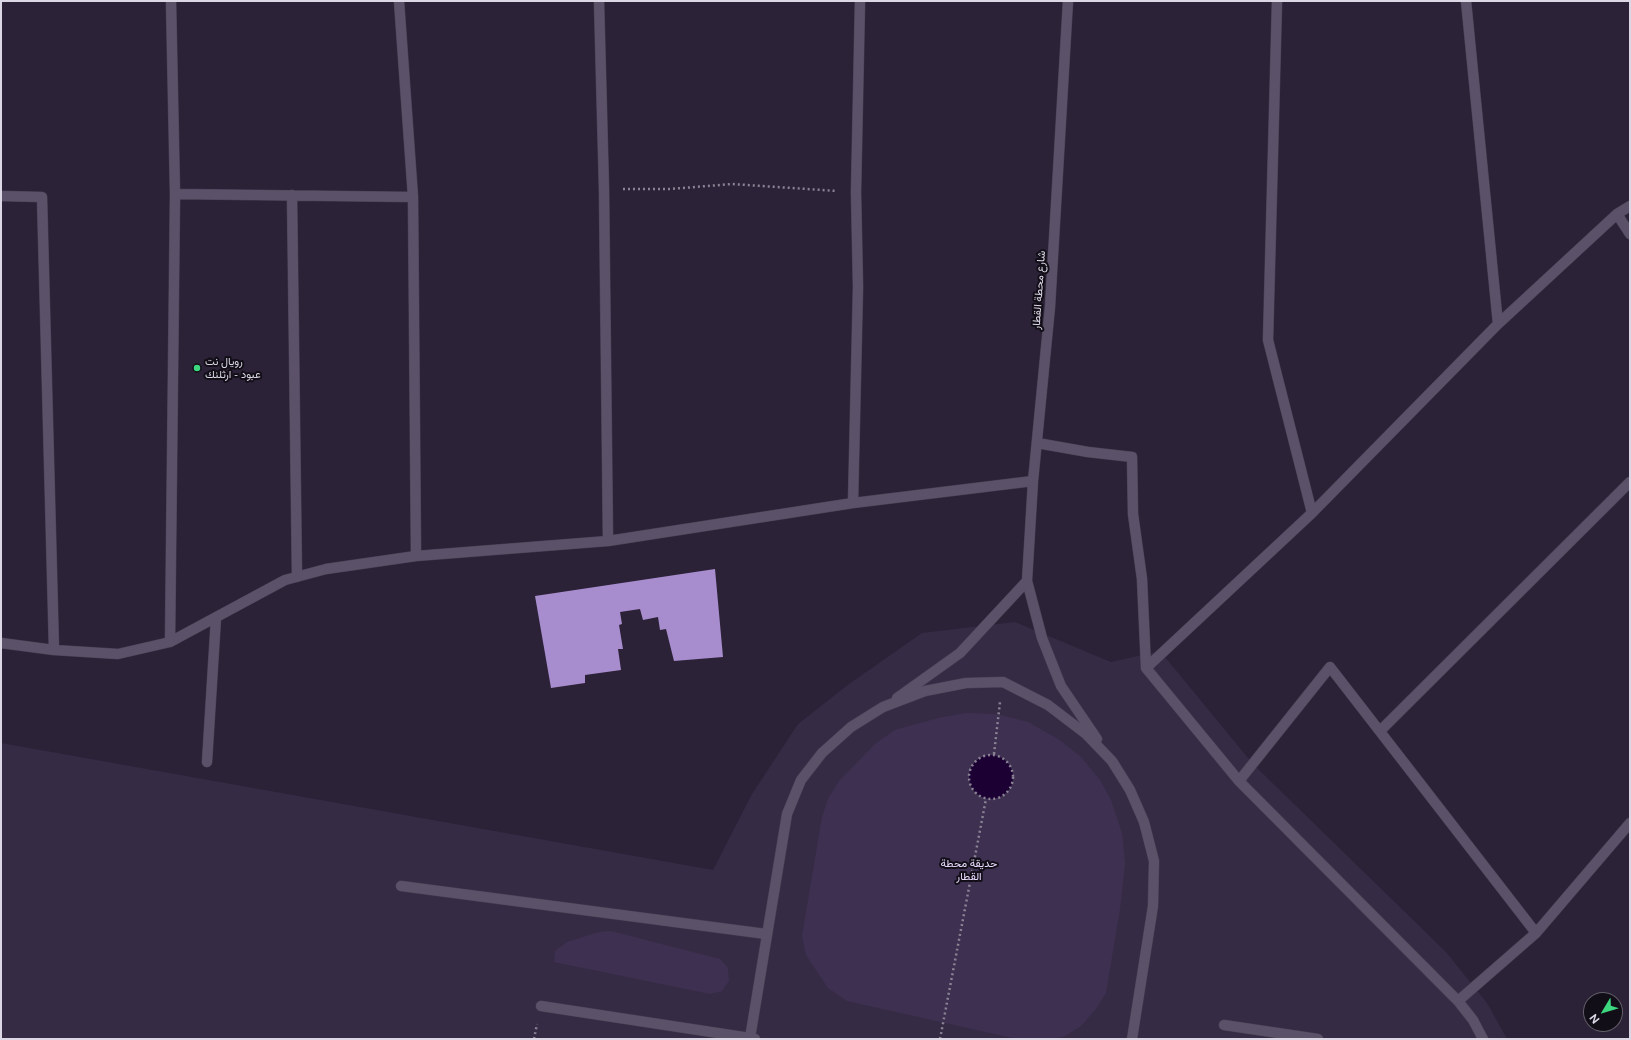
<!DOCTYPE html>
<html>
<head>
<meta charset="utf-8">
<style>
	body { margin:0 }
	#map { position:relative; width:1631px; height:1040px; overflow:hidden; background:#2b2237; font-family:"Public Sans",sans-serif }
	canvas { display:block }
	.frame { position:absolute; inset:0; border:2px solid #dcd7e5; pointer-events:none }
	.north { position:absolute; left:1583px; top:992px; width:40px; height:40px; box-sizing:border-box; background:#120e17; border:1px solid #635e69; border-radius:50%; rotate:232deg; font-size:11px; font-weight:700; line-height:16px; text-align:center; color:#dcd7e5 }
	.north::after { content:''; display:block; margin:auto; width:14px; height:18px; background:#3cd77e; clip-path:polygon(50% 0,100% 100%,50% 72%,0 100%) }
</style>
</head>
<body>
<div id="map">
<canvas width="1631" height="1040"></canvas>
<div class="frame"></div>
<div class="north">N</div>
</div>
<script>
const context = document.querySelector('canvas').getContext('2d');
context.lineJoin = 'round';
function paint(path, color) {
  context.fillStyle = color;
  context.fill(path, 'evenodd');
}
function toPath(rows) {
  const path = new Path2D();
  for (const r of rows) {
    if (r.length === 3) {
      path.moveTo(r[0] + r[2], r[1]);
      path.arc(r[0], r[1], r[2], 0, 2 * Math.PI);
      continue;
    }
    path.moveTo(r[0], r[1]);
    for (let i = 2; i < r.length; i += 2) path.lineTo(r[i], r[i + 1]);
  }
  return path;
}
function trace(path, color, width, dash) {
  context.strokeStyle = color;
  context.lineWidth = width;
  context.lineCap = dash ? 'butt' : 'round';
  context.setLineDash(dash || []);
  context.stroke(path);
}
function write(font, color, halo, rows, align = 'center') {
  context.font = font + ' "Public Sans",Vazirmatn,sans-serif';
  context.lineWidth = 4;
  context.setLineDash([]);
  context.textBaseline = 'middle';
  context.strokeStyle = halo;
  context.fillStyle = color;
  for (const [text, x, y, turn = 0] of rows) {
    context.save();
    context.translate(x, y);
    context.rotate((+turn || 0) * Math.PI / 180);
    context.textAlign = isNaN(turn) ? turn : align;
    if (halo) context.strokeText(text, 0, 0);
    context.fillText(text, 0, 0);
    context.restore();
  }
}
paint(toPath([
	[1015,622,1111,662,1160,651,1253,764,1446,952,1487,1003,1507,1039,1,1039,1,743,713,870,752,794,798,724,849,684,922,633]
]), '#362b45');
paint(toPath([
	[966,713,996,714,1028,722,1058,739,1080,756,1100,780,1111,800,1122,833,1125,864,1120,909,1106,993,1095,1010,1081,1026,1065,1036,1054,1039,1017,1039,847,1001,828,988,806,955,802,936,822,817,828,799,839,781,875,744,895,730,938,718],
	[611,931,720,959,728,968,729,981,722,991,710,994,554,962,555,951,567,942,599,932]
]), '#3e3051');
paint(toPath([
	[991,777,22]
]), '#1c0034');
paint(toPath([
	[715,569,723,657,674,661,666,629,660,630,658,617,643,620,640,609,620,612,622,624,619,625,623,649,618,649,621,670,585,675,585,683,551,688,535,596]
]), '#a88dce');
const minor = toPath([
	[399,1,413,197,416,556],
	[599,1,604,189,608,541],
	[1068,1,1050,307,1033,481,1027,581,1042,638,1061,686,1097,739],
	[1277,1,1268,340,1312,513],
	[1466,1,1498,324],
	[175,194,413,197],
	[292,195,297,577],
	[1,196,42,197,54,650],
	[1617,214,1630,234],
	[1037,443,1088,452,1132,457,1133,514,1142,579,1146,668,1239,781,1458,1001,1473,1020,1483,1039],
	[853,503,858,287,856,192,860,1],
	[170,642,175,194,171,1],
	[1,643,54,650,118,654,170,642,285,580,326,569,416,556,608,541,853,503,1033,481],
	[1146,668,1312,513,1498,324,1617,214,1630,206],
	[897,698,960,653,1027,581],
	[1380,731,1630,482],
	[207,762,216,618],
	[1239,781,1330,667,1536,933],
	[401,886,766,934],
	[1458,1001,1536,933,1630,823],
	[541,1006,750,1038],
	[1224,1025,1318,1039],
	[755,1039,750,1038,787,814,801,780,822,753,851,727,883,707,925,691,966,683,1003,682,1048,705,1086,734,1112,761,1130,790,1144,822,1154,861,1153,906,1132,1039]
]);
trace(minor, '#474052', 11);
trace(toPath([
	[623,189,670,189,732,184,837,191],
	[994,754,1000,702],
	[991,777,22],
	[534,1039,537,1024],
	[940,1039,986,799]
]), '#8a8394', 2.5, [2, 3]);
trace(minor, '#5b5269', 10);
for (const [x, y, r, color] of [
	[197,368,4,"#3cd77e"]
]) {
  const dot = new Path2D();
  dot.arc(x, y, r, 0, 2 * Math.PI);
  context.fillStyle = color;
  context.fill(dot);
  trace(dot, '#120e17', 1.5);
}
write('11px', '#dcd7e5', '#120e17', [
	["شارع محطة القطار",1039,290,-86]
]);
write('11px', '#dcd7e5', '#120e17', [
	["رويال نت",205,362],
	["عبود - ارثلنك",205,375]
], 'left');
write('11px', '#e9dbff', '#120e17', [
	["حديقة محطة",969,864],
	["القطار",969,877]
]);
</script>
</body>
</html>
